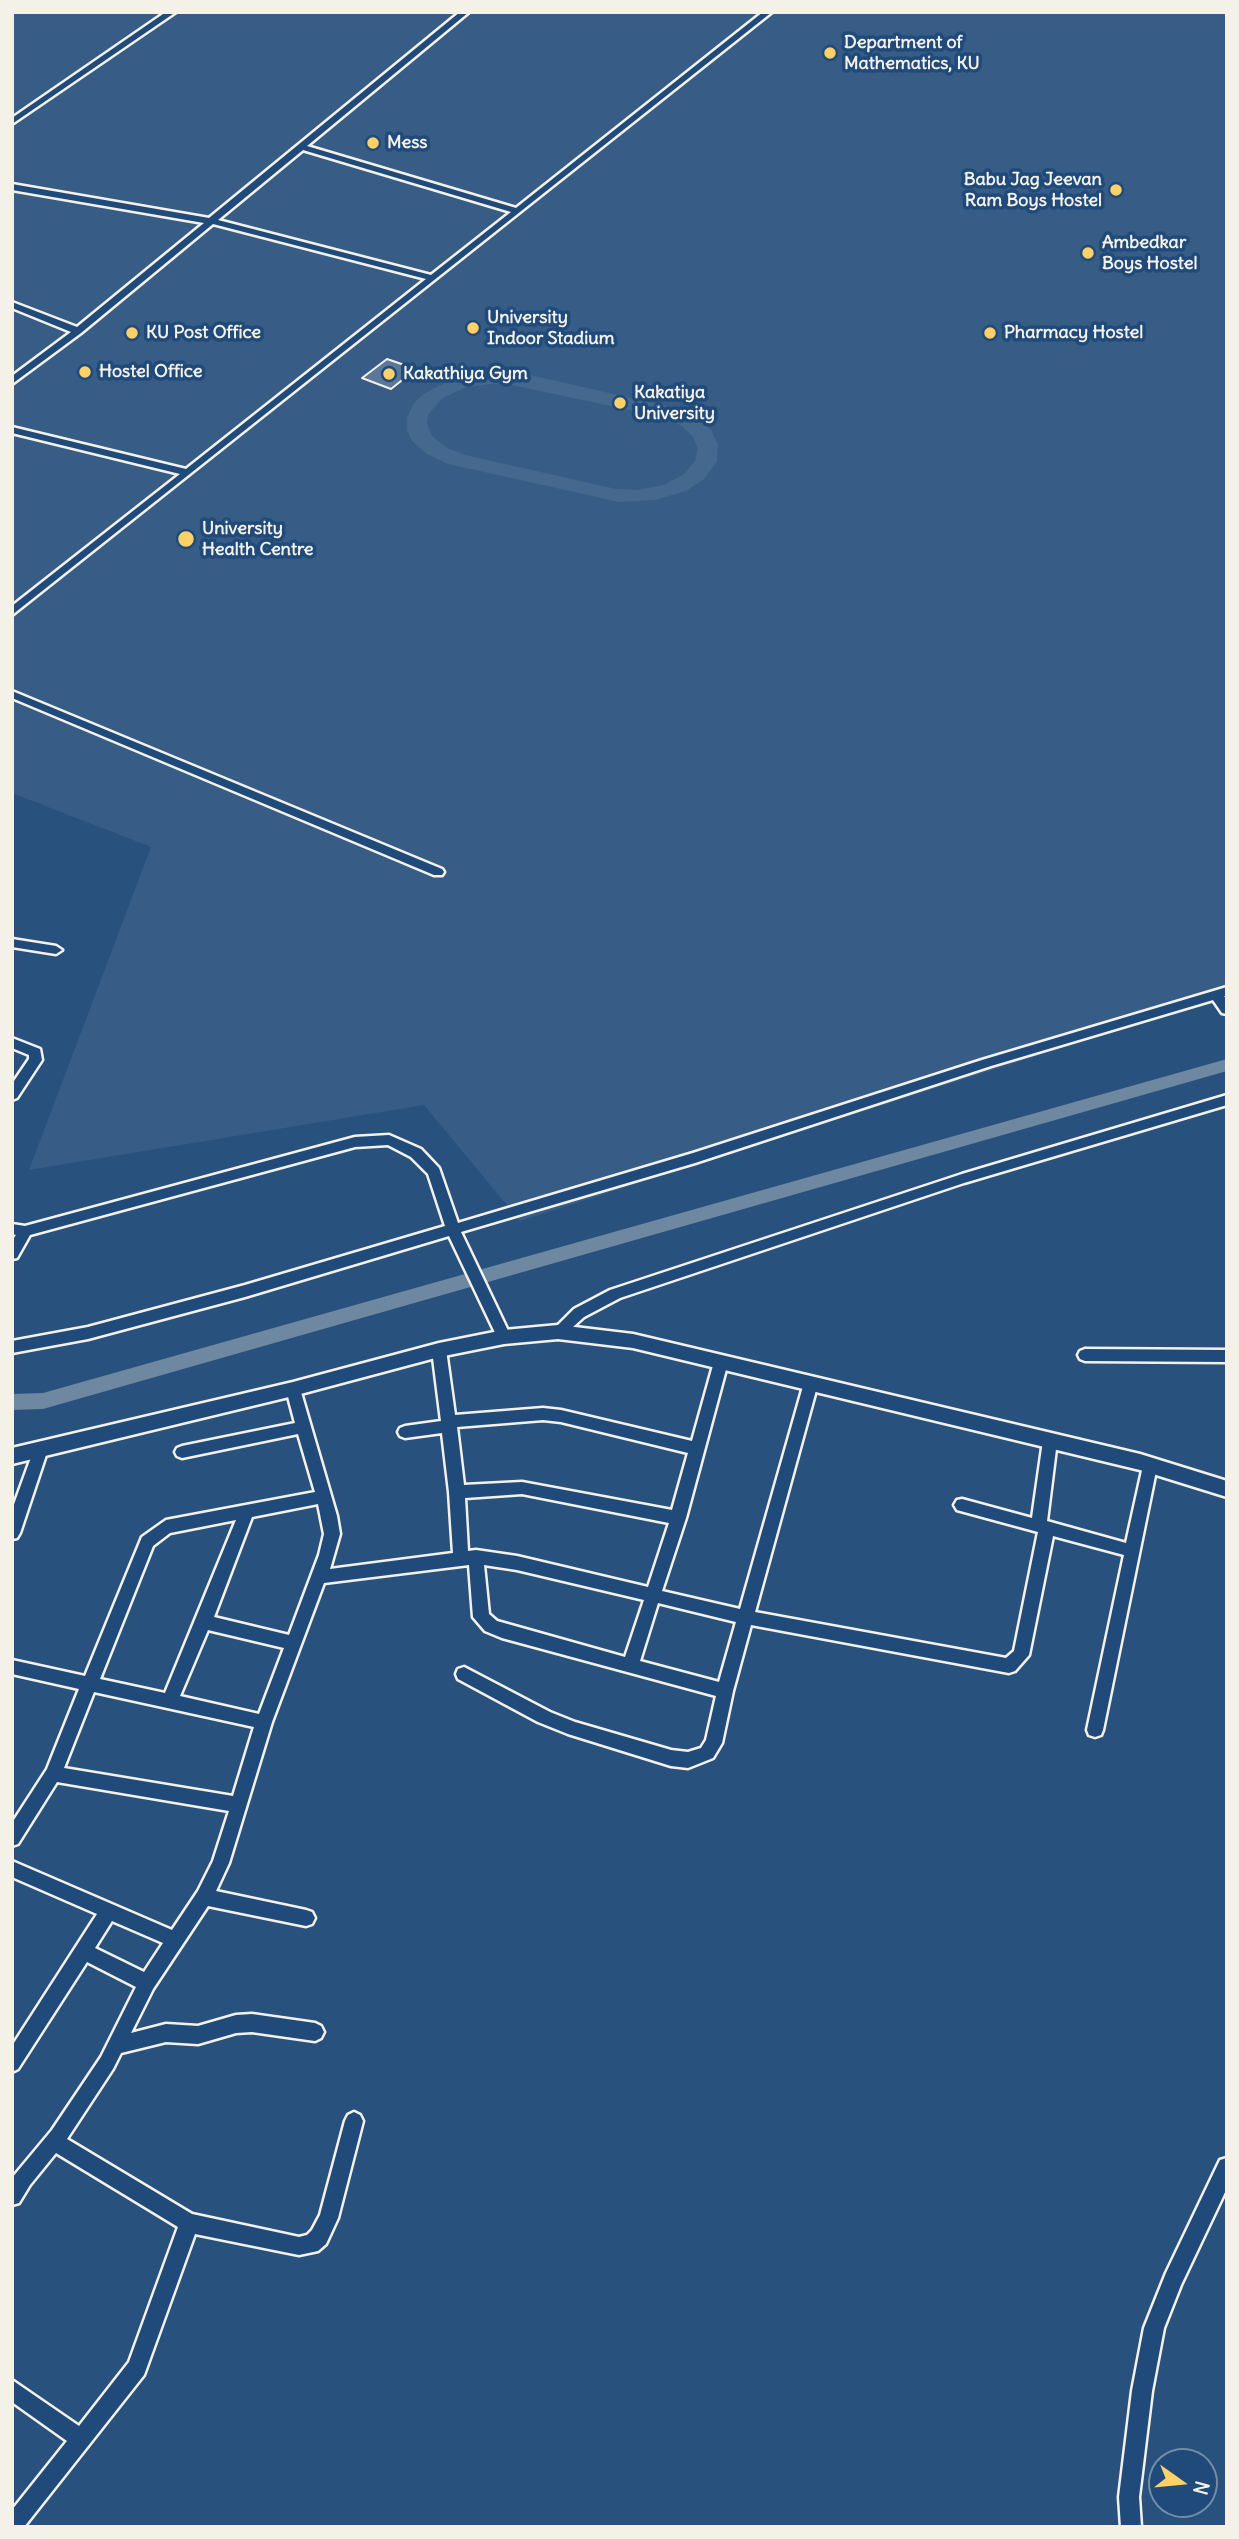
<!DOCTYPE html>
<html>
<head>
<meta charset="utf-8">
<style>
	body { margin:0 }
	#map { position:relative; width:1239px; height:2539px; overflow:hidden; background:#28517e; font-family:Delius,sans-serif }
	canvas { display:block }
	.frame { position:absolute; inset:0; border:14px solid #f4f1e8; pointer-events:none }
	.north { position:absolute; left:1148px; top:2448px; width:70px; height:70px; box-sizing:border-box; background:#1f4a7a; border:2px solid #748da6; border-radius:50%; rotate:105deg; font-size:19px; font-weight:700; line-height:28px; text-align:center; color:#f4f1e8 }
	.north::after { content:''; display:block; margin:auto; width:24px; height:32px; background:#ffd166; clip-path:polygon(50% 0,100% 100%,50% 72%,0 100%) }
</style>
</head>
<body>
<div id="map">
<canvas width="1239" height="2539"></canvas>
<div class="frame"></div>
<div class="north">N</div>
</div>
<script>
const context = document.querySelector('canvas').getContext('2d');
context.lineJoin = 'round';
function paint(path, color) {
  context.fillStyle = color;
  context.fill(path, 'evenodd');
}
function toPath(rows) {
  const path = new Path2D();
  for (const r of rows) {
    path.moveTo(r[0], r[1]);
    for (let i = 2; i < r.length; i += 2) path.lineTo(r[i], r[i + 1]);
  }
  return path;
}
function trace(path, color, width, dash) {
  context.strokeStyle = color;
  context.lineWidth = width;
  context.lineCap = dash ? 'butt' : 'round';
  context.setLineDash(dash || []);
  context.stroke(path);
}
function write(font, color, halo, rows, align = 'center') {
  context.font = font + ' Delius,sans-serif';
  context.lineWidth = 7;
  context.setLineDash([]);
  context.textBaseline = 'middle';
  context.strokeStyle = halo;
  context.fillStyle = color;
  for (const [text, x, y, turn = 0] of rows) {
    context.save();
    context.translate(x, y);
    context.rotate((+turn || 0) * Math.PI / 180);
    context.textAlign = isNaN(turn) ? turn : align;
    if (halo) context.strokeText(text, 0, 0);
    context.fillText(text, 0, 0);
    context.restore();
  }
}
paint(toPath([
	[12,12,1227,12,1227,995,520,1221,424,1105,29,1170,151,847,12,793]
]), '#375d86');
paint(toPath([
	[504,372,530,375,679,409,695,417,711,430,718,445,717,461,704,479,686,491,655,500,619,502,448,464,427,454,412,441,407,430,407,418,414,403,425,393,457,377],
	[502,383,668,418,683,427,693,437,698,449,695,461,683,475,663,485,638,490,616,489,465,455,447,448,432,436,427,424,428,415,441,399,466,387]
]), '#45688e');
paint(toPath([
	[1227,1059,1227,1071,43,1409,12,1410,12,1394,43,1393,1227,1059]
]), '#6e88a2');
const building = toPath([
	[387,359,416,369,391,389,362,378,387,359]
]);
paint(building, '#5b7899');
trace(building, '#f4f1e8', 2);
const minor = toPath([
	[166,12,176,12,12,124,12,118,166,12],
	[460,12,469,12,307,146,516,208,763,12,772,12,12,615,12,606,180,474,12,433,12,427,186,469,426,279,213,224,81,333,12,384,12,376,71,332,12,308,12,302,77,327,204,223,12,190,12,184,209,218,460,12],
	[303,150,511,212,431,275,218,220,303,150],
	[12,691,442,869,444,872,442,875,434,875,12,698,12,691],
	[12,939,56,946,62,950,56,954,12,947,12,939],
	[1227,987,1227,996,1224,996,1227,1000,1227,1014,1222,1013,1213,1000,991,1066,695,1163,461,1232,511,1337,509,1341,504,1343,499,1341,449,1236,245,1297,88,1339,12,1353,12,1341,88,1327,245,1285,445,1226,428,1174,411,1157,388,1145,355,1147,30,1235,17,1258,12,1259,12,1241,16,1235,12,1234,12,1224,25,1226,355,1137,389,1135,421,1149,439,1168,458,1223,693,1153,982,1060,1227,987],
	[12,1038,40,1049,42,1060,17,1098,12,1100,12,1084,29,1059,29,1055,12,1048,12,1038],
	[1227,1095,1227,1105,964,1183,620,1298,584,1317,563,1336,553,1336,551,1332,574,1309,610,1290,962,1174,1227,1095],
	[439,1344,444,1346,446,1350,455,1415,543,1408,561,1410,692,1441,714,1362,716,1358,726,1358,728,1362,686,1518,662,1591,740,1609,804,1383,806,1379,816,1379,818,1383,755,1612,1006,1658,1014,1651,1038,1532,957,1510,954,1505,957,1500,962,1499,1032,1518,1043,1441,1045,1437,1050,1435,1055,1437,1057,1441,1047,1521,1126,1543,1143,1466,1145,1462,1150,1460,1155,1462,1157,1466,1103,1730,1101,1735,1095,1737,1089,1735,1087,1730,1124,1555,1053,1536,1029,1655,1015,1671,1009,1673,751,1625,733,1691,722,1743,713,1758,688,1768,671,1766,568,1734,538,1722,458,1679,456,1674,458,1669,464,1667,550,1712,575,1722,671,1750,688,1752,701,1748,706,1740,716,1696,502,1638,485,1631,473,1617,469,1565,324,1583,272,1722,229,1863,216,1891,306,1910,312,1912,315,1918,312,1924,306,1926,208,1906,153,1989,131,2033,166,2024,198,2026,236,2015,252,2014,315,2023,321,2026,324,2032,321,2038,315,2041,252,2032,236,2033,198,2044,166,2042,121,2053,113,2069,67,2139,192,2214,299,2237,307,2235,312,2230,320,2215,345,2121,348,2115,354,2112,360,2115,363,2121,338,2218,326,2244,318,2251,299,2255,195,2234,144,2375,24,2527,12,2527,12,2510,67,2441,12,2402,12,2380,79,2426,129,2362,178,2227,56,2153,30,2185,19,2203,12,2205,12,2178,52,2130,101,2057,136,1987,87,1962,18,2069,12,2072,12,2046,97,1914,12,1877,12,1861,172,1930,198,1891,213,1861,229,1811,57,1782,18,1844,12,1846,12,1823,47,1769,79,1689,12,1674,12,1660,85,1676,142,1537,166,1520,315,1492,298,1434,182,1458,177,1456,175,1452,177,1448,182,1446,295,1423,286,1389,288,1385,293,1383,298,1385,300,1389,337,1516,340,1534,330,1569,453,1553,449,1492,442,1433,405,1438,400,1436,398,1432,400,1428,405,1426,441,1421,432,1350,434,1346,439,1344],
	[543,1420,561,1422,688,1453,672,1510,522,1482,464,1485,457,1427,543,1420],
	[522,1494,669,1523,648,1587,517,1556,476,1550,468,1551,465,1498,522,1494],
	[318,1504,324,1534,319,1555,289,1635,214,1617,252,1517,318,1504],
	[236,1520,165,1693,100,1679,153,1546,170,1533,236,1520],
	[484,1565,517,1570,644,1600,625,1657,497,1621,489,1614,484,1565],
	[658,1603,736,1622,719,1682,640,1661,658,1603],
	[208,1630,284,1648,259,1714,180,1696,208,1630],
	[94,1692,254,1727,233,1796,64,1768,94,1692],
	[112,1921,163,1943,144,1972,95,1948,112,1921],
	[1085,1349,1227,1350,1227,1362,1085,1361,1080,1359,1078,1355,1080,1351,1085,1349],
	[40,1446,45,1448,47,1452,20,1533,17,1538,12,1539,12,1510,33,1452,35,1448,40,1446],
	[1227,2158,1227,2188,1181,2285,1164,2328,1152,2391,1139,2497,1141,2527,1121,2527,1119,2497,1132,2391,1144,2328,1166,2273,1220,2160,1227,2158]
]);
const tertiary = toPath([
	[558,1325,633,1334,1140,1454,1227,1481,1227,1497,1140,1470,633,1348,558,1339,504,1344,439,1357,293,1396,12,1464,12,1448,293,1382,439,1343,504,1330,558,1325]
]);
trace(minor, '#f4f1e8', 5);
trace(tertiary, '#f4f1e8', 5);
paint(minor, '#1f4a7a');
paint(tertiary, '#1f4a7a');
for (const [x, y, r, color] of [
	[830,53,7,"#ffd166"],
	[373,143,7,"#ffd166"],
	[1116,190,7,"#ffd166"],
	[1088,253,7,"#ffd166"],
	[473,328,7,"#ffd166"],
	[132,333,7,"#ffd166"],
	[990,333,7,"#ffd166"],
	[85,372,7,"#ffd166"],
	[389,374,7,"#ffd166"],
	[620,403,7,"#ffd166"],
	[186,539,9,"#ffd166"]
]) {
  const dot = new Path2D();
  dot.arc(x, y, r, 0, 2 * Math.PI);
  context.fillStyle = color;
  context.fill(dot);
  trace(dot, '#1f4a7a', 2.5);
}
write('bold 18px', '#f4f1e8', '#1f4a7a', [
	["Department of",844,43],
	["Mathematics, KU",844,64],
	["Mess",387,143],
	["Babu Jag Jeevan",1102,180,"right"],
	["Ram Boys Hostel",1102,201,"right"],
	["Ambedkar",1102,243],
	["Boys Hostel",1102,264],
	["University",487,318],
	["Indoor Stadium",487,339],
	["KU Post Office",146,333],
	["Pharmacy Hostel",1004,333],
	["Hostel Office",99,372],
	["Kakathiya Gym",403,374],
	["Kakatiya",634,393],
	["University",634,414],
	["University",202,529],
	["Health Centre",202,550]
], 'left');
</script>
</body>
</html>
